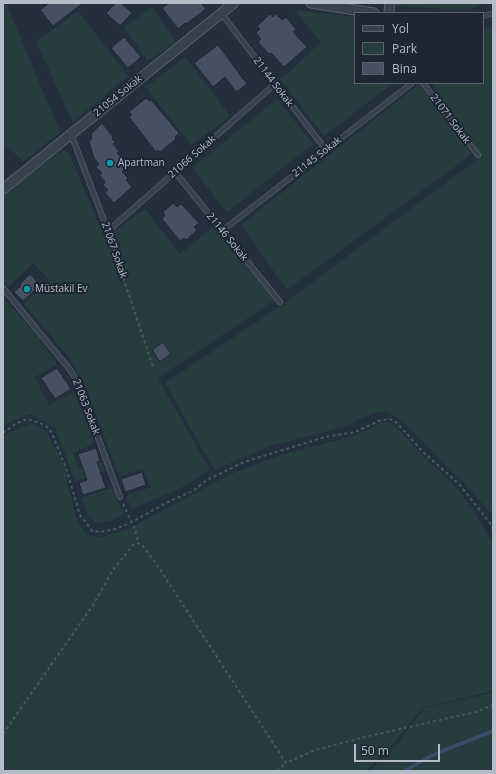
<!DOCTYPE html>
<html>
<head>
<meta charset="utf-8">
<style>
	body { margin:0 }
	#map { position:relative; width:496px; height:774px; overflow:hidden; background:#242f3e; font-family:"Open Sans",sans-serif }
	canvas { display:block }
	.frame { position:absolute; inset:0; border:4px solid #b4bcc9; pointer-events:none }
	.legend { position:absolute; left:354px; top:12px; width:130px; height:72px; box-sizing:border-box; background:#1d2633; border:1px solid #59626f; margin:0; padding:5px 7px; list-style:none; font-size:12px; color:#b4bcc9 }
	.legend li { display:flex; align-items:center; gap:8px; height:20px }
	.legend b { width:20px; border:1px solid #59626f }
	.scale { position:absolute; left:354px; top:744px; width:86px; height:18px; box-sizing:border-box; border:2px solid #b4bcc9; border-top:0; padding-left:5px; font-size:12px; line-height:14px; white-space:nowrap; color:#b4bcc9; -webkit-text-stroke:3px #1d2633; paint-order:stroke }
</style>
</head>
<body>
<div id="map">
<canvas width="496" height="774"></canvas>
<div class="frame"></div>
<ul class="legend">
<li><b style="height:5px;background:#38414e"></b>Yol</li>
<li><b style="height:11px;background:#263c3f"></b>Park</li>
<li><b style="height:11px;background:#455162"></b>Bina</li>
</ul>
<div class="scale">50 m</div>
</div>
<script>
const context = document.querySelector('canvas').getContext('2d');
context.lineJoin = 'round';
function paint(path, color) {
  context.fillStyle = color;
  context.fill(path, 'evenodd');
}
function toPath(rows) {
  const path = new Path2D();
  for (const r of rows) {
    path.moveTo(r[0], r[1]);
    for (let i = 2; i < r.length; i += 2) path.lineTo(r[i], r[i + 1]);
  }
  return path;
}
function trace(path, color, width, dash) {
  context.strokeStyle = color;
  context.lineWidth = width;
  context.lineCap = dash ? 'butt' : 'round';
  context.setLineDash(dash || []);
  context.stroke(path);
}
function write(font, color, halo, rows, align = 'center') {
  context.font = font + ' "Open Sans",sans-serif';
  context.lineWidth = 4;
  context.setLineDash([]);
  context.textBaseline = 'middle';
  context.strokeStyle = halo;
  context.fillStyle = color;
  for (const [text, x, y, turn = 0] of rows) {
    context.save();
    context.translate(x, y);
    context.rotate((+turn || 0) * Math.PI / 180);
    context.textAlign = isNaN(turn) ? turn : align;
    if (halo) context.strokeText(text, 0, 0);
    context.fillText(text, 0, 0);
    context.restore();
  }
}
paint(toPath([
	[3,3,6,3,60,132,24,161,3,144],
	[397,3,487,3,467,10,397,6],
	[152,7,176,42,148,61,124,27],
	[294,10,355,17,355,83,393,83,324,136,279,78,286,75,321,42],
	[78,11,128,76,73,122,36,42],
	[493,26,493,516,464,483,401,420,390,413,381,411,363,417,350,425,270,446,214,470,165,383,282,305,482,156,432,83,483,83,483,28,489,29],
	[185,57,230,116,191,145,146,87],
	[419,84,472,154,287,290,241,225],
	[277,99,313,144,227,212,192,168],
	[64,150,69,154,105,238,145,209,180,254,213,227,275,300,158,378,210,470,179,489,132,509,126,496,151,487,143,469,119,476,85,385,70,358,24,304,50,280,33,263,8,287,3,281,3,195,26,176,35,171,54,156],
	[4,298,38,336,57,364,35,377,49,405,74,392,93,437,93,444,73,453,79,469,101,463,105,471,75,482,55,427,30,414,3,425],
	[382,422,392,424,403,434,421,454,454,485,471,506,493,543,493,691,422,708,396,741,366,771,3,771,3,437,10,432,33,423,48,433,64,466,75,513,81,527,88,535,101,538,130,528,231,474,280,455,346,438,363,432],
	[111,488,124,514,111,521,97,524,88,516,81,498],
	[493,693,493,771,369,771,399,742,424,708]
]), '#263c3f');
trace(toPath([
	[404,771,435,754,493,731]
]), '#394c67', 3.5);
const building = toPath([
	[49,3,83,3,53,26,40,10,49,3],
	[116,3,121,3,132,13,120,26,106,13,116,3],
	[169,3,201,3,206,9,186,24,185,23,178,29,162,8,169,3],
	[270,14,273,17,276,14,282,20,286,17,296,29,293,32,307,47,284,67,271,53,269,54,258,42,261,39,256,33,260,29,257,26,270,14],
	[124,37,141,57,128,68,111,48,124,37],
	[218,45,247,84,236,92,225,77,213,87,194,63,218,45],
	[146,98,149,101,151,100,179,133,175,137,176,139,160,152,158,150,156,152,129,117,132,115,129,112,146,98],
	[102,123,113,137,112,139,115,142,113,144,119,151,117,153,123,160,120,163,126,168,122,172,128,178,126,180,132,187,114,203,105,193,108,190,103,185,105,182,99,175,102,173,96,167,99,164,94,158,89,142,92,138,91,134,102,123],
	[173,203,177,207,181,204,199,223,194,227,197,230,186,240,184,238,180,241,162,219,165,215,163,212,173,203],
	[30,274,40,285,23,301,14,292,21,286,20,284,30,274],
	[163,342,171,354,160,362,152,350,163,342],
	[57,368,71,389,55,399,41,378,57,368],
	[96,448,100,461,97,462,106,488,83,495,79,483,87,480,78,454,96,448],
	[142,472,146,485,125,492,121,479,142,472]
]);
paint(building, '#455162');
trace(building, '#1f2835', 1);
const lane = toPath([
	[221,13,326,150],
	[483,16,493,13],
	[423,83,478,155],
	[71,134,108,231,275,84],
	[175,172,280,302],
	[222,231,412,83],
	[3,288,71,371,77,381,120,497]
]);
const street = toPath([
	[311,3,374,13],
	[389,13,390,3],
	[3,189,234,3]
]);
trace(lane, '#565f6c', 6);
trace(street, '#565f6c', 11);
trace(toPath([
	[110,238,153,367],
	[3,433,15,424,27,419,40,423,49,428,54,438,67,471,80,515,92,531,100,532,116,529,132,522,168,502,193,491,207,480,244,462,325,437,355,432,381,420,390,419,397,423,424,453,459,484,490,523,493,530],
	[123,504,135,529,138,542],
	[3,734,93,605,113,570,133,545,138,543,143,546,157,565,286,763,315,750,373,735,476,712,493,705],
	[277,771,286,763]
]), '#44595c', 2, [3, 3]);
trace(lane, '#38414e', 4.5);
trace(street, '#38414e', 9);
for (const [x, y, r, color] of [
	[110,163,4,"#0f9aa8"],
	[27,289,4,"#0f9aa8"]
]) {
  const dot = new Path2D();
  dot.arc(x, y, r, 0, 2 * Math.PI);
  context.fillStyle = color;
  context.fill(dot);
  trace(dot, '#1d2633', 1.5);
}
write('10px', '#b4bcc9', '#1d2633', [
	["21144 Sokak",273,82,53],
	["21054 Sokak",118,96,-39],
	["21071 Sokak",450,119,53],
	["21066 Sokak",192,157,-41],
	["21145 Sokak",317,157,-38],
	["21146 Sokak",227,237,51],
	["21067 Sokak",114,250,71],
	["21063 Sokak",86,407,69]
]);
write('10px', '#b4bcc9', '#1d2633', [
	["Apartman",118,163],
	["Müstakil Ev",35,289]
], 'left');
</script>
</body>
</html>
